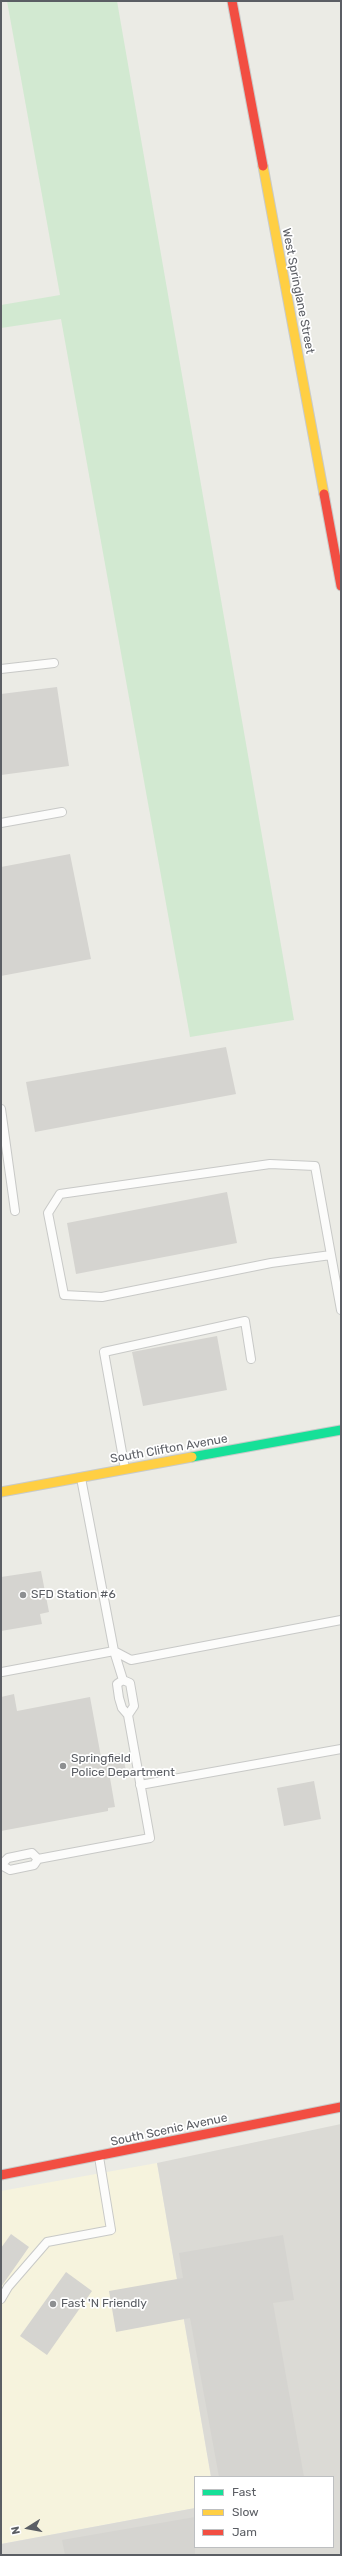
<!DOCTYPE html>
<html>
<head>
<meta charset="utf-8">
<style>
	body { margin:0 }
	#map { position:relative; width:342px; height:2556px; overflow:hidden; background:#ebebe5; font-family:Rubik,sans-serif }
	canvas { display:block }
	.frame { position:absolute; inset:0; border:2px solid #5b5e64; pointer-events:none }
	.legend { position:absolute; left:194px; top:2476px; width:140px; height:72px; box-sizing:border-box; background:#fff; border:1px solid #bdbfc1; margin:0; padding:5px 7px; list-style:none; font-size:12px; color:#5b5e64 }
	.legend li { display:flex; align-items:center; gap:8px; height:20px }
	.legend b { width:20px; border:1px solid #bdbfc1 }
	.north { position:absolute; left:8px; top:2508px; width:40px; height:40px; -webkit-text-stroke:3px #fff; paint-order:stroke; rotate:259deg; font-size:11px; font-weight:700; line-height:16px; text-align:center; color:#5b5e64 }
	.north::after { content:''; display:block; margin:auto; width:14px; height:18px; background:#5b5e64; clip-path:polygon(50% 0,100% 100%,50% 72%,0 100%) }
</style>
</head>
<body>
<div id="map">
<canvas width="342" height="2556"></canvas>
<div class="frame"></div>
<ul class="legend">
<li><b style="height:5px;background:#16e098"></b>Fast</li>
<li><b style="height:5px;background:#ffcf43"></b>Slow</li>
<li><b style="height:5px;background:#f24e42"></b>Jam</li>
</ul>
<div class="north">N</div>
</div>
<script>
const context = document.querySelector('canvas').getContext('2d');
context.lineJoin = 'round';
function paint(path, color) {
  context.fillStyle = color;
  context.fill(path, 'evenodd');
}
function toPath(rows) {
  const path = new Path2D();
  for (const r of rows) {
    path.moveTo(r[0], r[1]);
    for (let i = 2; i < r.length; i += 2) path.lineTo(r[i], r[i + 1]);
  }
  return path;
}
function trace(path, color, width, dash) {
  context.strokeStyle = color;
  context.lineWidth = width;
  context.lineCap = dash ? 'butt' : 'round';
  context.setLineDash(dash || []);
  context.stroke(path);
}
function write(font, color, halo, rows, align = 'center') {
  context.font = font + ' Rubik,sans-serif';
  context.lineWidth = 3.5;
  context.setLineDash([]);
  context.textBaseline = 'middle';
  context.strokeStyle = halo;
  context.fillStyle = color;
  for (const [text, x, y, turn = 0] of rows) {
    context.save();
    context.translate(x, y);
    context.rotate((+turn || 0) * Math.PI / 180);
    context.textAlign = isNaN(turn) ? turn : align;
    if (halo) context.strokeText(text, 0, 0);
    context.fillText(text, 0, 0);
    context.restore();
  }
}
paint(toPath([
	[157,2163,211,2477,195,2477,195,2508,1,2544,1,2191]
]), '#f6f3dd');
paint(toPath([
	[341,2124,341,2555,1,2555,1,2544,195,2508,195,2547,333,2547,333,2477,211,2477,157,2163]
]), '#dbdad5');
paint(toPath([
	[7,1,117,1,294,1020,190,1037,61,319,1,328,1,305,60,295]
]), '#d2e9d1');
paint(toPath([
	[57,687,69,766,1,775,1,694],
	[70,854,91,959,1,976,1,867],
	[226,1047,236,1094,35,1132,26,1082],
	[227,1192,237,1243,76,1274,67,1223],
	[217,1336,227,1390,143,1406,132,1352],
	[41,1571,49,1612,40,1614,42,1624,1,1631,1,1577],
	[14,1694,17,1711,90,1697,101,1757,122,1753,127,1775,110,1778,115,1807,108,1808,108,1811,1,1831,1,1697],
	[314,1781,321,1819,284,1826,277,1788],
	[11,2234,29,2247,1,2287,1,2248],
	[283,2235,294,2300,273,2303,304,2477,219,2477,190,2318,116,2332,109,2291,183,2278,179,2253],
	[66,2272,92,2291,47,2355,20,2336],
	[195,2517,195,2555,65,2555,62,2540]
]), '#d5d4d0');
const lane = toPath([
	[1,669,54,663],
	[1,823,62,812],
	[1,1109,15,1211],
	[331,1255,271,1263,102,1297,64,1295,48,1213,60,1194,270,1164,315,1166,331,1255,341,1310],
	[125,1469,104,1352,245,1321,251,1359],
	[114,1651,131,1660,341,1620],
	[114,1651,123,1680],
	[2,1672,114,1651,81,1478],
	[123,1680,130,1683,134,1706,128,1715,122,1708,119,1698,117,1684,123,1680],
	[140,1785,341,1749],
	[1,1865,10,1870,34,1865,38,1859,150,1838,128,1715],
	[1,1865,8,1858,32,1853,38,1859],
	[1,2299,8,2287,47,2242,111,2230,99,2157]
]);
const fast = toPath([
	[192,1457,341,1430]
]);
const slow = toPath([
	[263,166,324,494],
	[1,1492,192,1457]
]);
const jam = toPath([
	[232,1,263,166],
	[324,494,341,586],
	[1,2175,341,2107]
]);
trace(lane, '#c8c9c7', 10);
trace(fast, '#c8cac9', 11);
trace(slow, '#c8cac9', 11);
trace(jam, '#c8cac9', 11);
trace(lane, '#fcfcfb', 8);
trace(fast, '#16e098', 9);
trace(slow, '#ffcf43', 9);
trace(jam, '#f24e42', 9);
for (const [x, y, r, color] of [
	[23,1595,4,"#8d8f91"],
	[63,1766,4,"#8d8f91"],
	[53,2304,4,"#8d8f91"]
]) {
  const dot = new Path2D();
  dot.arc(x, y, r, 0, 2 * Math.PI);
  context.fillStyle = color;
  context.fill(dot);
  trace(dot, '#fff', 1.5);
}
write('12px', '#5b5e64', '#fff', [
	["West Springlane Street",298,291,79],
	["South Clifton Avenue",169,1449,-10],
	["South Scenic Avenue",169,2130,-12]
]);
write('12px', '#5b5e64', '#fff', [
	["SFD Station #6",31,1595],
	["Springfield",71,1759],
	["Police Department",71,1773],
	["Fast 'N Friendly",61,2304]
], 'left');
</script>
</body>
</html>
